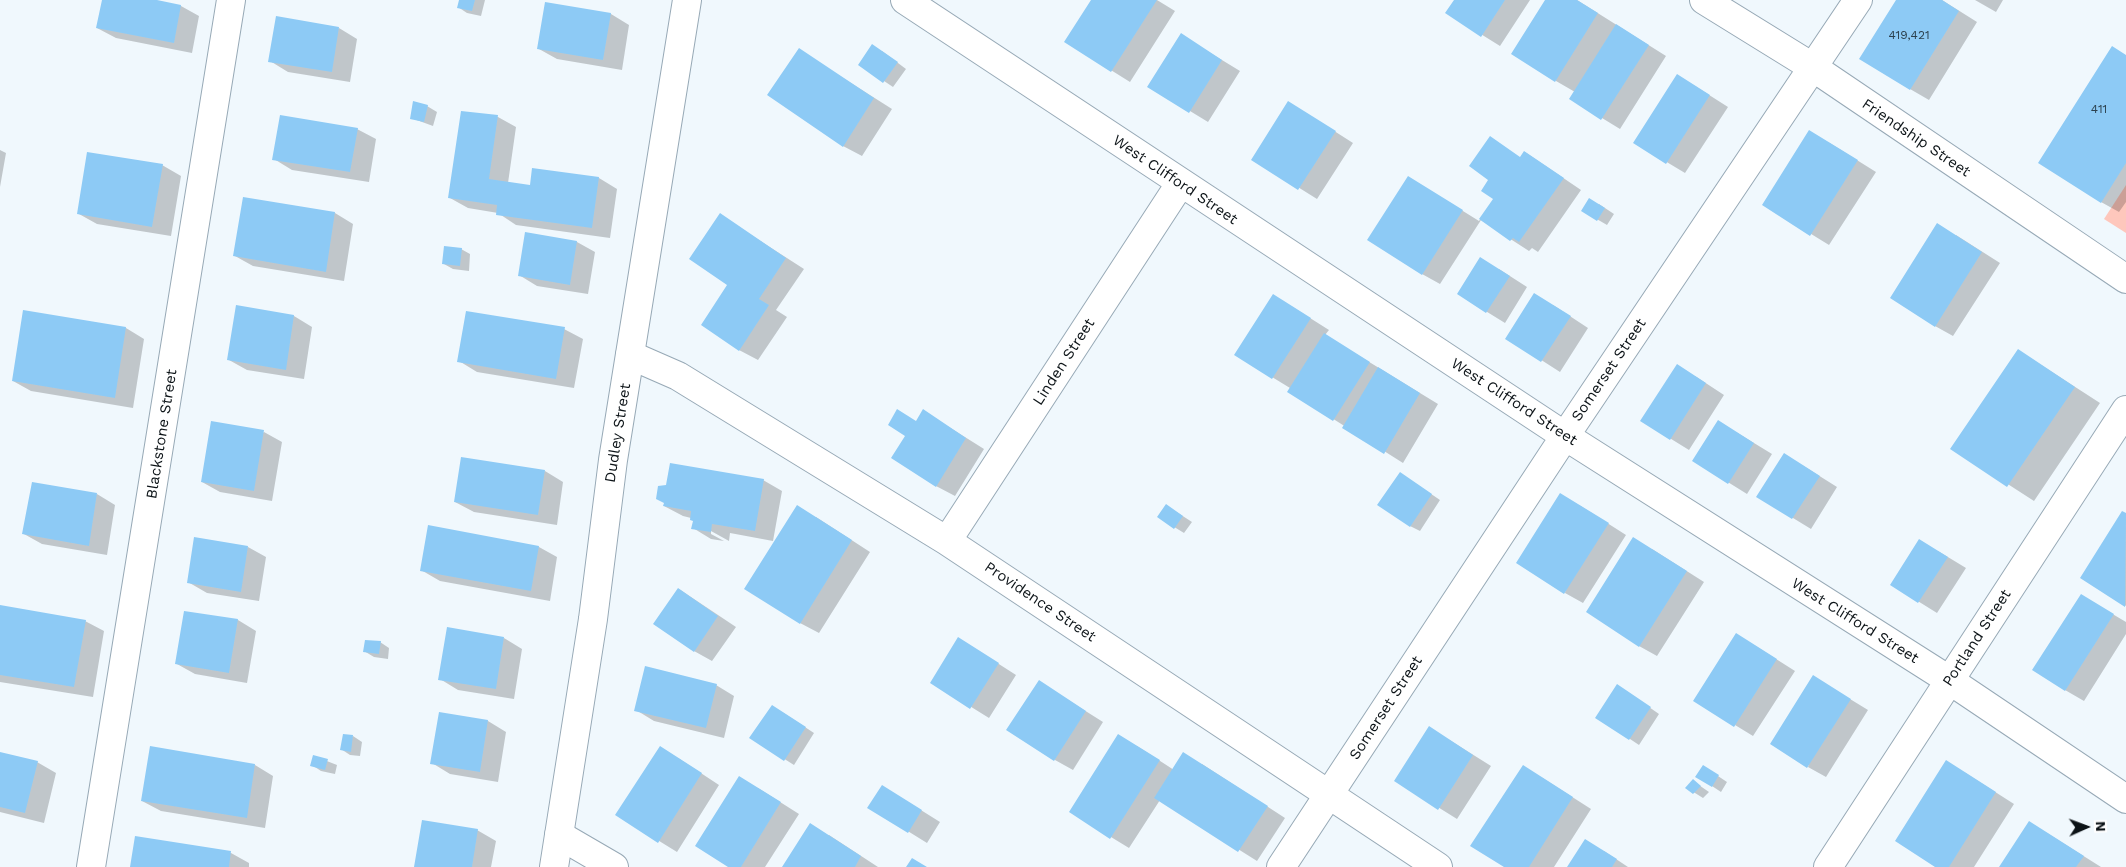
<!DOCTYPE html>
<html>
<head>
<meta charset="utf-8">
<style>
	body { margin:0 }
	#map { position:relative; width:2126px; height:867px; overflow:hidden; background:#f0f8fd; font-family:"Work Sans",sans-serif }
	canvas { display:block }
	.north { position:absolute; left:2061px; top:802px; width:50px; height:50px; -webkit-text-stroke:4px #fff; paint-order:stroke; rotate:88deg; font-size:14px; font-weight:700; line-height:20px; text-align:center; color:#0c1317 }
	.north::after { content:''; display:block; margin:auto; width:18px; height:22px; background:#0c1317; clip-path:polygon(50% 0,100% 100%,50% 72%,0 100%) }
</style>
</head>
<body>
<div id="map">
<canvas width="2126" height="867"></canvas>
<div class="north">N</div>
</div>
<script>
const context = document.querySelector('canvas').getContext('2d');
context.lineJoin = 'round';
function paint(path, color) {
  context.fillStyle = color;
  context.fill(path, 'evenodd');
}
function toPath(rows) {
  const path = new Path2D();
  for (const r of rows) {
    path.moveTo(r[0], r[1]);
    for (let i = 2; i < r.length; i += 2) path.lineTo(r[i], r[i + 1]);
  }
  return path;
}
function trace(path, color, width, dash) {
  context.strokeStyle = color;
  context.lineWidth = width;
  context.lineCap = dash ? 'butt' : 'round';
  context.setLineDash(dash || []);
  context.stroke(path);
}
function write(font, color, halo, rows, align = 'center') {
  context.font = font + ' "Work Sans",sans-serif';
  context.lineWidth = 4;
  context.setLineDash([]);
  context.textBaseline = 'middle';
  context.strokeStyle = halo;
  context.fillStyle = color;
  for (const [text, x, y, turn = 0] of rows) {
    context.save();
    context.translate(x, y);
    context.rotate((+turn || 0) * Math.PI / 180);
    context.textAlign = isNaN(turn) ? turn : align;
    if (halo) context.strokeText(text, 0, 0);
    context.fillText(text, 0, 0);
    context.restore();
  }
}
paint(toPath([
	[2126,185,2126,233,2104,219]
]), '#fec7bc');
paint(toPath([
	[103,0,150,0,181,6,199,16,192,53,116,38,97,28],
	[460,0,485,0,481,16,467,13,458,7],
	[1092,0,1157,0,1175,11,1130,82,1066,42],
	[1455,0,1530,0,1500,46,1447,13],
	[1547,0,1577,0,1666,56,1620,129,1602,118,1575,92,1556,81],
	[1897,0,1942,0,1977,22,1929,100,1910,89],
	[1975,0,2003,0,1996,12],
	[546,4,611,14,629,25,622,70,557,59,539,49],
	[339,28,357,39,350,82,288,72,270,61],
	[1181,35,1240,71,1208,122,1149,86],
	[799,50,892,109,862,156,843,146],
	[882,51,906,69,893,87,860,65],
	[2126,56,2126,202,2119,212,2101,202],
	[1695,86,1728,107,1685,173,1635,143],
	[427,106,437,112,433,126,411,118],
	[462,112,498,117,516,127,508,183,531,186,533,169,599,178,617,189,610,238,516,225,498,213,468,208,450,198],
	[1306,113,1353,143,1317,199,1253,159],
	[357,129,376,139,369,182,292,170,274,159],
	[1490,137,1524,161,1525,152,1581,190,1538,252,1532,248,1529,251,1481,220,1440,284,1422,274,1426,188,1479,221,1495,199,1490,179],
	[1828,142,1876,172,1829,245,1764,205],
	[0,150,6,153,0,187],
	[162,165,181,176,171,236,97,224,79,214],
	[244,198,335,213,353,224,344,281,253,266,235,256],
	[1599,204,1614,214,1607,225,1583,211],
	[720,215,804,269,776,310,787,317,758,360,739,350],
	[526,234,577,242,595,252,588,294,537,286,519,275],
	[1956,235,2000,263,1953,336,1935,326],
	[461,249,470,254,469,271,453,269,444,264],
	[1499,269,1527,287,1505,323,1458,294],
	[1553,305,1588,328,1560,372,1507,338],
	[1291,306,1329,330,1325,335,1438,404,1403,463,1289,391,1290,388,1236,355],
	[237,307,294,316,312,327,304,379,247,370,229,360],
	[24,312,126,328,144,339,133,408,31,391,13,381],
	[564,329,583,339,574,388,477,372,459,361],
	[2018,350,2100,403,2034,501,1952,448],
	[1695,376,1724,395,1689,450,1642,421],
	[916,422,941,422,984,449,955,496,936,486],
	[264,432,282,442,272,501,220,492,202,482],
	[1736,432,1772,454,1747,494,1694,461],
	[1802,465,1837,487,1811,529,1757,496],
	[545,471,563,482,557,525,474,512,455,502],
	[1409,479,1440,500,1420,531,1410,526],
	[763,480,782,491,773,541,730,533,729,541,711,531,711,534,724,541,711,539,693,528,694,521,691,518,683,516,664,506,667,486],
	[97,494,115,505,107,555,42,544,24,534],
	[1579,505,1626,535,1583,603,1565,593],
	[1175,511,1192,522,1184,533,1158,517],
	[2123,513,2126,515,2126,606,2082,578],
	[816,517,870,552,819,633,800,623],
	[429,527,539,547,557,557,550,601,440,581,421,570],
	[248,547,266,557,259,601,207,593,188,582],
	[1652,549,1704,582,1657,656,1639,646],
	[1938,551,1966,568,1937,613,1892,585],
	[679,589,736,627,712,661,694,651],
	[2099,606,2126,622,2126,634,2084,701,2065,690],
	[0,607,85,621,104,631,93,697,0,682],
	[185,612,238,620,256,631,247,683,195,674,177,664],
	[504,638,522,649,514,699,458,690,440,679],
	[380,642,389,648,388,659,374,657,364,651],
	[1754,645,1795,671,1753,736,1735,725],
	[977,650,1016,675,989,718,931,682],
	[716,685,734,696,724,738,654,721,636,710],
	[1832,688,1868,710,1826,777,1808,767],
	[1626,691,1659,714,1639,745,1597,717],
	[1057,693,1103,722,1073,770,1055,760],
	[782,712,814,733,794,765,751,738],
	[440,713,488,721,506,732,498,782,450,774,432,763],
	[353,736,362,742,360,756,350,755,341,749],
	[1448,739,1491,766,1457,819,1396,781],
	[1137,746,1174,770,1202,764,1285,818,1257,861,1160,800,1129,848,1070,812],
	[0,753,37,762,56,773,44,823,0,812],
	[314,756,337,765,335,774,321,771,312,765],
	[678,758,719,785,677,852,617,815],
	[255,765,273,776,265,828,161,811,142,801],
	[1712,772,1727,782,1721,792,1712,786],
	[1964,772,2014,804,1974,867,1937,867],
	[1541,777,1591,809,1554,867,1506,867],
	[1693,781,1709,792,1703,798,1687,788],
	[758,788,799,814,765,867,730,867],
	[900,797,940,822,927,843,869,807],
	[477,830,496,841,491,867,415,867],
	[2047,833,2101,867,2001,867],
	[829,835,878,867,784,867],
	[136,837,231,853,249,863,249,867,131,867],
	[1604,851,1628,867,1569,867]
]), '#0003');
paint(toPath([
	[102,0,157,0,181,5,174,43,96,28],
	[459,0,475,0,472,11,457,8],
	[1091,0,1157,0,1111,72,1064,42],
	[1454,0,1505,0,1481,37,1445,13],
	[1545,0,1577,0,1598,13,1555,82,1511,54],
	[1896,0,1942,0,1959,11,1910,90,1859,59],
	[545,2,611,13,603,60,537,49],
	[276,16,339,27,332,72,268,62],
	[1616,24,1649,45,1601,120,1569,99],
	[1181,33,1222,60,1189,113,1147,87],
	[872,44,898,62,883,83,858,65],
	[2112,46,2126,55,2126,163,2101,203,2038,163],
	[799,48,874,98,843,147,767,95],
	[1677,74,1710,95,1666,164,1633,143],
	[413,101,428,105,424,122,410,119],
	[1288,101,1336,131,1298,190,1251,160],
	[461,111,498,115,489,179,530,185,532,168,599,177,592,228,496,215,497,205,448,198],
	[280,115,358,128,350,172,272,160],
	[1809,130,1858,160,1810,236,1762,205],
	[1490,136,1520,157,1524,151,1564,178,1519,242,1513,238,1510,241,1479,219,1493,199,1481,191,1488,180,1469,166],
	[87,152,163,164,152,227,77,214],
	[1408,176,1463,210,1422,275,1367,240],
	[243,197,335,212,326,272,233,256],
	[1589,198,1605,208,1597,221,1581,211],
	[720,213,786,258,759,299,769,305,739,351,701,325,727,285,689,259],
	[1937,223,1982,252,1935,327,1890,298],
	[525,232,577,241,570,285,518,276],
	[444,246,462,248,460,266,442,264],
	[1480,257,1510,276,1486,313,1457,294],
	[1534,293,1571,316,1541,362,1505,339],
	[1273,294,1311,318,1272,379,1234,355],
	[236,305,294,315,286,370,227,360],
	[23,310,126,327,115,398,12,381],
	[466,311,565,327,556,379,457,362],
	[1324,333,1370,362,1333,421,1287,392],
	[2018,349,2075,387,2007,487,1950,449],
	[1677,364,1706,383,1670,440,1640,421],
	[1378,367,1420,393,1384,454,1342,428],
	[897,409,916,421,923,409,966,438,936,487,891,458,905,436,888,425],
	[1718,420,1754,443,1728,484,1692,461],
	[211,421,264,430,254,491,201,482],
	[1784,453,1820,476,1792,519,1756,497],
	[461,457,545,470,538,515,454,502],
	[670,463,764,479,755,531,712,524,711,532,691,529,693,521,690,520,691,511,663,506,664,503,656,499,658,486,666,485],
	[1400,472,1432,494,1410,527,1377,505],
	[32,482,97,493,89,546,22,534],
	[1560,493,1609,523,1564,594,1516,563],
	[1166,504,1183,516,1174,529,1157,517],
	[797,505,852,540,800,624,744,589],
	[2122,511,2126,513,2125,607,2080,578],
	[428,525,539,546,531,591,420,571],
	[194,537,248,546,241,592,187,583],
	[1633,537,1687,571,1639,647,1586,612],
	[1919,539,1948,557,1918,603,1890,585],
	[678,588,718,616,694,652,653,624],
	[2081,594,2114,614,2065,691,2032,670],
	[0,605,86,620,74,687,0,675],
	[184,611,238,619,229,673,175,664],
	[447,627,504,637,496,689,438,680],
	[1736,633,1777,659,1734,727,1693,701],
	[958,637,999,663,970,709,930,683],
	[365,640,381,641,379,654,363,652],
	[645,666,717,684,706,728,634,711],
	[1813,675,1851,699,1807,768,1770,744],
	[1039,680,1086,711,1054,761,1006,730],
	[1617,684,1651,707,1629,740,1595,718],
	[772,705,806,727,784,761,749,738],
	[439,712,488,720,480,772,430,764],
	[1429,726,1473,755,1438,810,1394,781],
	[343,734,353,735,351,752,340,750],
	[1118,734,1160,760,1110,839,1069,812],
	[150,746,255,764,247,818,141,801],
	[660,746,702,773,658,843,615,815],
	[0,752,38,761,25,813,0,807],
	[1183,752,1268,806,1238,852,1154,798],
	[313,755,328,759,325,770,310,766],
	[1946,760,1996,792,1949,867,1935,867,1895,841],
	[1523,765,1573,797,1529,867,1504,867,1470,846],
	[1703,765,1719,775,1712,787,1695,777],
	[739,776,781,802,741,867,728,867,695,846],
	[1693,779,1701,786,1693,794,1685,788],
	[882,785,922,810,908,833,867,808],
	[422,820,478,829,472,867,414,867],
	[2029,821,2084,856,2076,867,1999,867],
	[810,823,861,856,855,867,782,867],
	[135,836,231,851,229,867,130,867],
	[1585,839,1617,859,1612,867,1567,867],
	[912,858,927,867,906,867]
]), '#8dcaf5');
const minor = toPath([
	[905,0,1565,436,1949,680,2126,799],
	[1704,0,1814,68,2126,279],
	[630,355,678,376,947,541,1438,867],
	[947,541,1180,184],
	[559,835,614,867],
	[1281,867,1565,436,1858,0],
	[1828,867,2126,410]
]);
const tertiary = toPath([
	[91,867,231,0],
	[554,867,593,619,613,460,687,0]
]);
trace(minor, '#97a9b6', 30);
trace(tertiary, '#97a9b6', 30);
trace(minor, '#fff', 28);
trace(tertiary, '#fff', 28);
write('12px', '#2c414e', null, [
	["419,421",1909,35],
	["411",2099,109]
]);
write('15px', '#0c1317', '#fff', [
	["Friendship Street",1916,138,34],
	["West Clifford Street",1175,180,34],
	["Linden Street",1064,362,-57],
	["Somerset Street",1609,370,-56],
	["West Clifford Street",1514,402,33],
	["Dudley Street",618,433,-81],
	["Blackstone Street",162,434,-81],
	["Providence Street",1040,602,34],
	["West Clifford Street",1855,621,32],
	["Portland Street",1977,638,-57],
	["Somerset Street",1386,708,-57]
]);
</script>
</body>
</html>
